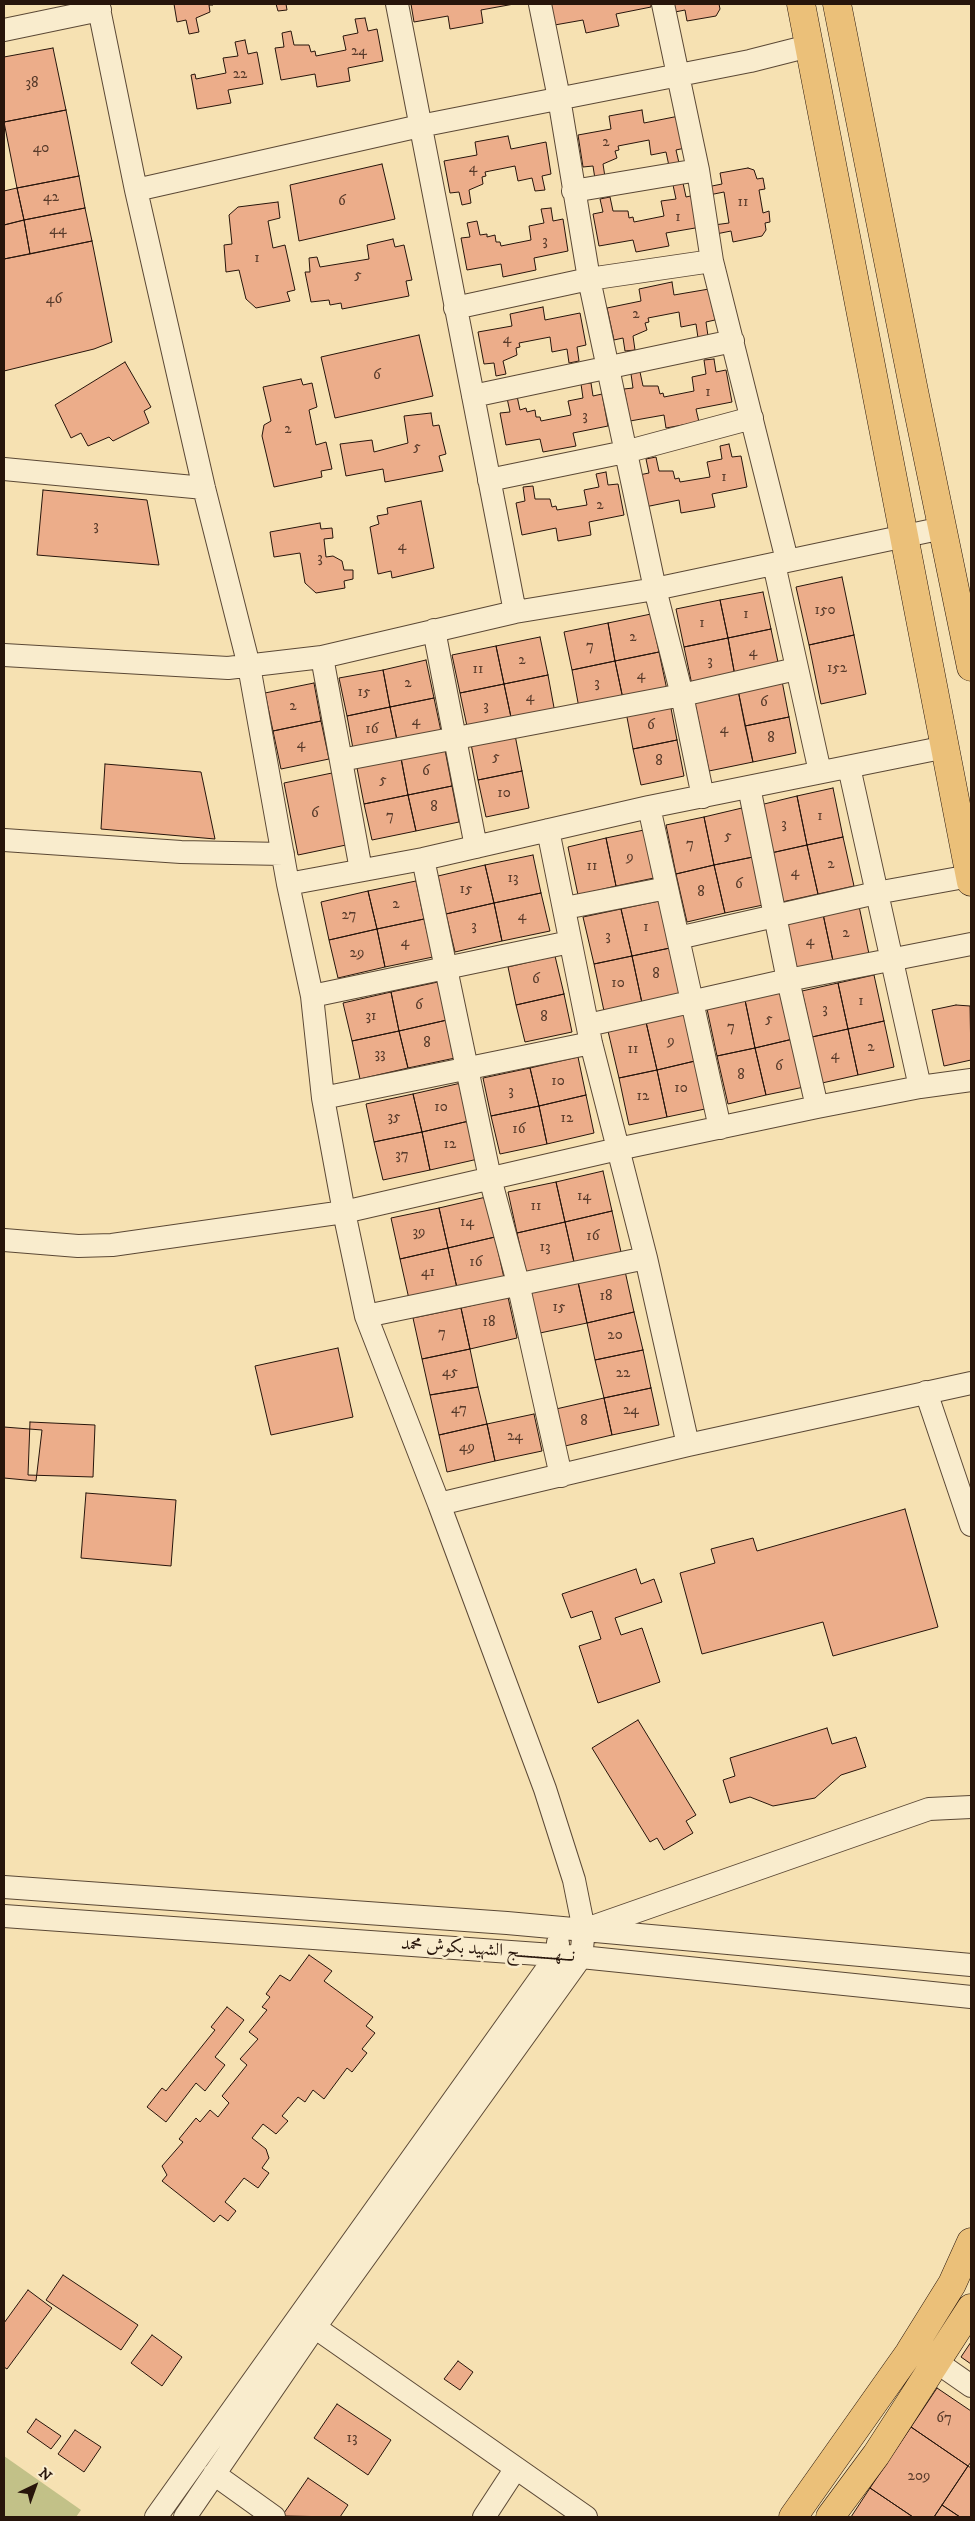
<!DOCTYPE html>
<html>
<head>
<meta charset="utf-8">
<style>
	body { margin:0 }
	#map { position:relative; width:975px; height:2521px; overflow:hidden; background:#f6e1b2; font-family:"IM FELL DW Pica",serif }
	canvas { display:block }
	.frame { position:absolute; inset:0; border:5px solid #27150b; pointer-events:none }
	.north { position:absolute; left:10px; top:2461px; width:50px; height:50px; -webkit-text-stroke:4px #f9eccd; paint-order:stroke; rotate:42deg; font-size:14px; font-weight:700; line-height:20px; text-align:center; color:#27150b }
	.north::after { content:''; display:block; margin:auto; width:18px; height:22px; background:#27150b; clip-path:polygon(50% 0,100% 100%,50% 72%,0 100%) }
</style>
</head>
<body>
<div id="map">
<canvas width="975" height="2521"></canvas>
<div class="frame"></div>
<div class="north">N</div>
</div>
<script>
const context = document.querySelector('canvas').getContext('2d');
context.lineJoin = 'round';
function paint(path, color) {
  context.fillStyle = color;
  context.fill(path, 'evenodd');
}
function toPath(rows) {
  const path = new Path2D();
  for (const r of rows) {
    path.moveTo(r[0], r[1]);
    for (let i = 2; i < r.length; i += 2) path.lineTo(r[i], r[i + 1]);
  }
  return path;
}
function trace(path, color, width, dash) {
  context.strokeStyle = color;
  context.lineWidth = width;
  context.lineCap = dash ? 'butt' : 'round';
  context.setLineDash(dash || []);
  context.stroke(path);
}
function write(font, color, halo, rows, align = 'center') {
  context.font = font + ' "IM FELL DW Pica",Amiri,serif';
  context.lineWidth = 5;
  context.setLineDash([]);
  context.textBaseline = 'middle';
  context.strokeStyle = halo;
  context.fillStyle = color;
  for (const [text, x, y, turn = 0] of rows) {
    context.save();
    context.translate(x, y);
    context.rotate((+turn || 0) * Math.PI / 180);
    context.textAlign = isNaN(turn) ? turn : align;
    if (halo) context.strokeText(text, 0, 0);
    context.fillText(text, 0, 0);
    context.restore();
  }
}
paint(toPath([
	[4,2456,81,2510,76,2517,4,2517]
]), '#c2c188');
const building = toPath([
	[174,4,213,4,213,5,209,5,210,12,196,18,199,32,189,34,186,20,177,22,174,4],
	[276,4,286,4,287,10,278,11,276,4],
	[411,4,514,4,481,10,483,23,450,29,448,16,414,22,411,4],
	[545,4,651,4,651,7,616,14,619,26,586,33,583,20,549,26,545,4],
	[674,4,719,4,720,9,716,16,687,21,685,10,670,13,674,4],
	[365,18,368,31,377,29,383,61,348,68,350,81,317,87,315,74,281,80,275,48,284,47,282,33,291,31,294,45,309,45,311,52,315,51,316,56,346,50,343,36,358,33,355,19,365,18],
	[245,40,248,54,257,52,263,84,228,90,231,103,197,109,191,75,195,74,196,79,226,73,223,58,238,56,235,42,245,40],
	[53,48,66,110,4,122,4,57,53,48],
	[66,110,79,176,17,188,4,122,66,110],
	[642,110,644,123,679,116,685,148,676,150,679,163,669,166,666,152,651,155,649,140,618,146,619,150,615,151,617,158,603,164,605,177,595,179,593,166,583,167,578,135,611,129,609,116,642,110],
	[508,136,511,149,546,142,551,174,542,176,545,190,535,191,532,178,518,181,515,166,485,172,486,176,482,177,483,184,469,190,471,203,462,205,459,192,450,193,444,161,477,155,475,142,508,136],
	[382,164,395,219,299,241,290,185,382,164],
	[748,168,754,170,757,179,763,178,765,189,759,190,763,213,769,211,770,222,765,223,766,230,762,236,733,242,731,231,716,234,714,225,729,223,724,192,709,195,707,187,722,184,720,173,748,168],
	[79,176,85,208,24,220,17,188,79,176],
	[683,183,686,197,695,195,701,227,666,233,669,246,636,252,633,240,599,246,593,214,603,212,600,199,610,197,613,211,628,211,629,218,633,217,634,222,664,216,661,201,676,199,673,185,683,183],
	[17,188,24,220,4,225,4,191,17,188],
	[278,202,280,218,268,221,273,248,285,245,295,290,287,292,290,301,256,308,246,299,239,270,226,272,224,245,232,244,229,215,238,207,278,202],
	[85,208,92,241,30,254,24,220,85,208],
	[551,208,553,221,563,219,568,251,534,258,536,270,503,277,501,264,467,270,461,238,470,237,467,223,477,221,480,235,487,234,487,237,495,235,496,242,500,242,501,246,531,240,529,226,544,223,541,209,551,208],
	[24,220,30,254,4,259,4,225,24,220],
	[393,239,395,247,404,245,412,280,406,281,409,296,342,309,341,303,330,305,329,300,311,302,305,272,310,272,309,258,317,257,320,267,369,259,367,245,393,239],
	[92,241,112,342,94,349,4,371,4,259,92,241],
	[672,282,674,295,709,289,715,320,706,322,708,336,698,338,696,324,681,327,679,312,648,318,649,322,645,323,647,330,633,336,635,350,625,351,623,338,614,340,607,308,641,301,639,289,672,282],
	[543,307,545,320,580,313,586,345,577,347,579,361,569,363,567,349,552,352,550,337,519,343,520,347,516,348,517,355,503,361,506,374,496,376,494,363,484,364,478,332,512,326,510,314,543,307],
	[419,335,433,396,335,418,321,357,419,335],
	[714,359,716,372,726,370,732,402,696,409,699,422,666,428,664,415,630,421,624,389,633,388,631,374,640,372,643,386,658,386,660,394,663,393,664,397,694,391,692,377,706,374,704,360,714,359],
	[125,362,151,407,144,411,149,423,113,441,109,437,88,446,81,433,71,438,55,405,125,362],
	[301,379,303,385,312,383,317,407,309,410,316,445,326,442,332,469,321,471,322,477,274,487,262,436,264,425,271,421,263,387,301,379],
	[591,383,593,396,602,394,608,426,573,433,576,446,543,452,540,439,506,445,500,413,510,412,507,398,517,396,520,410,526,408,527,412,535,410,536,417,540,417,541,421,571,415,568,401,583,398,581,384,591,383],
	[431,413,433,426,439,425,446,454,439,456,443,471,385,482,383,469,346,476,340,444,372,440,374,452,408,443,404,416,431,413],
	[729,444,732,457,741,456,747,487,712,494,715,507,681,513,679,500,645,507,639,475,649,473,646,459,656,457,659,471,673,471,675,479,679,478,680,482,710,477,707,462,722,459,720,446,729,444],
	[606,472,608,485,618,484,624,515,589,522,591,535,558,541,556,528,522,535,516,503,525,501,523,487,533,486,535,499,550,499,552,507,556,506,557,510,587,505,584,490,599,487,596,474,606,472],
	[43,490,147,500,159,565,37,555,43,490],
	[421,501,434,568,392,578,391,571,378,574,370,527,379,524,377,516,388,514,387,508,421,501],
	[320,523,321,529,332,528,333,538,324,539,326,557,333,556,342,561,344,570,353,570,353,579,344,581,345,588,316,593,305,583,300,553,274,557,270,532,320,523],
	[842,577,854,635,809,645,796,587,842,577],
	[763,592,771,629,728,638,720,600,763,592],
	[720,600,728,638,684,647,676,609,720,600],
	[651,614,659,652,615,661,608,623,651,614],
	[608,623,615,661,572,670,564,632,608,623],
	[771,629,779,667,735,676,728,638,771,629],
	[854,635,866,694,821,704,809,645,854,635],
	[540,637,548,675,504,684,496,646,540,637],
	[728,638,735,676,692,685,684,647,728,638],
	[496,646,504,684,460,693,452,655,496,646],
	[659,652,667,690,623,699,615,661,659,652],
	[426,660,434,698,390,707,383,670,426,660],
	[615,661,623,699,579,708,572,670,615,661],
	[383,670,390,707,347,716,339,678,383,670],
	[548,675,555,713,512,722,504,684,548,675],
	[782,681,789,717,745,726,738,690,782,681],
	[314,683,321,721,273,731,265,693,314,683],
	[504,684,512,722,468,731,460,693,504,684],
	[738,690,753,762,709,771,694,699,738,690],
	[434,698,442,736,398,745,390,707,434,698],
	[670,703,677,740,633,749,626,712,670,703],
	[390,707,398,745,354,754,347,716,390,707],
	[789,717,796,753,753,762,745,726,789,717],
	[321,721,329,759,281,769,273,731,321,721],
	[515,735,522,771,478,780,471,744,515,735],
	[677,740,684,776,641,785,633,749,677,740],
	[445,750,452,786,408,795,401,758,445,750],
	[401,758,408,795,364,804,357,768,401,758],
	[105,764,201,772,215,839,101,829,105,764],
	[522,771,529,808,486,817,478,780,522,771],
	[332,773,346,845,298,855,284,783,332,773],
	[452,786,459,822,416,831,408,795,452,786],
	[833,788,843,837,807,845,797,796,833,788],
	[408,795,416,831,372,840,364,804,408,795],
	[797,796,807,845,771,853,760,805,797,796],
	[742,808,753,857,714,865,704,817,742,808],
	[704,817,714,865,676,874,666,825,704,817],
	[644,830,654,878,616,886,606,838,644,830],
	[843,837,854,886,818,894,807,845,843,837],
	[606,838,616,886,578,895,568,847,606,838],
	[807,845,818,894,782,902,771,853,807,845],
	[533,855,541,893,494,903,485,865,533,855],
	[753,857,763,905,725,913,714,865,753,857],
	[485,865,494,903,446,914,438,876,485,865],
	[714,865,725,913,687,922,676,874,714,865],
	[416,881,424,919,377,929,368,891,416,881],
	[368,891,377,929,329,940,321,902,368,891],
	[541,893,550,931,502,941,494,903,541,893],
	[659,901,670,948,632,956,621,909,659,901],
	[494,903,502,941,455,952,446,914,494,903],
	[859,906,869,954,833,961,823,914,859,906],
	[621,909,632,956,594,964,583,917,621,909],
	[823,914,833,961,797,970,787,923,823,914],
	[424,919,433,957,385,967,377,929,424,919],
	[377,929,385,967,338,978,329,940,377,929],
	[670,948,680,994,642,1003,632,956,670,948],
	[555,956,564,994,516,1005,508,967,555,956],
	[632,956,642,1003,604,1011,594,964,632,956],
	[874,975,884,1021,848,1029,838,983,874,975],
	[438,982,447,1020,399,1031,391,992,438,982],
	[838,983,848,1029,812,1037,802,991,838,983],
	[391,992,399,1031,352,1041,343,1003,391,992],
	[783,992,793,1039,755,1048,745,1000,783,992],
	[564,994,572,1032,525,1042,516,1005,564,994],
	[745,1000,755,1048,717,1056,707,1009,745,1000],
	[956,1005,970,1006,971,1060,944,1066,932,1010,956,1005],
	[684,1014,695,1061,657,1070,646,1022,684,1014],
	[447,1020,455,1058,408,1068,399,1031,447,1020],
	[884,1021,894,1067,858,1075,848,1029,884,1021],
	[646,1022,657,1070,619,1078,608,1031,646,1022],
	[848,1029,858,1075,822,1083,812,1037,848,1029],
	[399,1031,408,1068,360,1079,352,1041,399,1031],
	[793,1039,804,1087,766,1095,755,1048,793,1039],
	[755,1048,766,1095,728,1104,717,1056,755,1048],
	[578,1057,586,1095,539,1106,530,1068,578,1057],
	[695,1061,705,1109,667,1117,657,1070,695,1061],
	[530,1068,539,1106,491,1116,483,1078,530,1068],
	[657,1070,667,1117,629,1125,619,1078,657,1070],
	[461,1083,469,1121,422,1132,413,1094,461,1083],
	[413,1094,422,1132,374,1142,366,1104,413,1094],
	[586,1095,594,1133,547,1144,539,1106,586,1095],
	[539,1106,547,1144,500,1154,491,1116,539,1106],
	[469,1121,478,1159,430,1170,422,1132,469,1121],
	[422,1132,430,1170,383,1180,374,1142,422,1132],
	[603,1171,612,1211,565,1222,556,1182,603,1171],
	[556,1182,565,1222,517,1233,508,1192,556,1182],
	[486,1197,495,1237,448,1248,439,1208,486,1197],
	[439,1208,448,1248,400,1259,391,1218,439,1208],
	[612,1211,621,1252,574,1262,565,1222,612,1211],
	[565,1222,574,1262,526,1273,517,1233,565,1222],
	[495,1237,504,1278,457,1288,448,1248,495,1237],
	[448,1248,457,1288,409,1299,400,1259,448,1248],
	[625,1271,634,1312,587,1323,578,1282,625,1271],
	[578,1282,587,1323,540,1333,530,1292,578,1282],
	[508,1297,517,1338,470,1349,461,1308,508,1297],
	[461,1308,470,1349,422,1359,413,1318,461,1308],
	[634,1312,643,1350,595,1360,587,1323,634,1312],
	[338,1348,353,1417,271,1435,255,1366,338,1348],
	[470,1349,478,1387,430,1395,422,1359,470,1349],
	[643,1350,651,1388,604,1398,595,1360,643,1350],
	[478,1387,487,1424,439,1435,430,1395,478,1387],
	[651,1388,659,1425,612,1435,604,1398,651,1388],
	[604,1398,612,1435,565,1446,556,1409,604,1398],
	[534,1414,542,1451,495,1461,487,1424,534,1414],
	[30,1422,95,1425,93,1477,28,1475,30,1422],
	[487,1424,495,1461,447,1472,439,1435,487,1424],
	[4,1427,42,1430,36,1481,4,1478,4,1427],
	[86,1493,176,1500,171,1566,81,1558,86,1493],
	[905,1509,938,1627,833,1656,823,1622,702,1654,680,1573,715,1563,711,1549,753,1538,757,1551,905,1509],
	[636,1569,641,1584,654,1579,662,1602,615,1618,621,1635,642,1628,660,1682,598,1703,579,1646,601,1639,592,1611,571,1618,562,1594,636,1569],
	[638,1720,696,1815,686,1821,693,1833,664,1850,657,1838,650,1842,592,1748,638,1720],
	[827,1728,832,1744,856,1737,866,1767,841,1775,815,1798,773,1806,750,1797,730,1803,723,1780,735,1776,730,1758,827,1728],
	[309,1955,332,1971,324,1981,373,2017,366,2026,375,2033,362,2049,367,2053,352,2072,347,2068,324,2099,313,2090,305,2102,298,2097,282,2116,288,2121,276,2134,263,2124,252,2138,266,2149,269,2158,262,2168,269,2173,258,2188,244,2178,225,2202,236,2211,228,2221,220,2215,214,2222,162,2181,167,2175,162,2166,183,2142,179,2139,196,2118,200,2122,210,2110,218,2117,229,2103,222,2096,247,2065,240,2059,258,2039,249,2032,267,2010,262,2007,270,1997,266,1994,280,1975,290,1981,309,1955],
	[227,2007,244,2020,215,2057,225,2065,205,2091,196,2083,166,2122,147,2107,162,2088,166,2091,215,2030,211,2027,227,2007],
	[63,2275,138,2325,121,2350,46,2300,63,2275],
	[28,2290,52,2308,7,2369,4,2367,4,2323,28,2290],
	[152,2335,182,2357,162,2386,131,2363,152,2335],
	[971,2342,971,2364,961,2357,971,2342],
	[458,2361,473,2372,460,2390,444,2379,458,2361],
	[937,2388,971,2411,971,2462,968,2466,911,2427,937,2388],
	[337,2404,391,2440,368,2475,314,2438,337,2404],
	[36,2419,61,2436,51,2449,27,2432,36,2419],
	[911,2427,968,2466,934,2517,913,2517,870,2488,911,2427],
	[75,2430,101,2447,84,2472,58,2454,75,2430],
	[968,2466,971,2468,971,2517,960,2517,942,2505,968,2466],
	[308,2478,348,2505,340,2517,282,2516,308,2478],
	[870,2488,913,2517,851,2517,870,2488],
	[942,2505,960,2517,934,2517,942,2505]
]);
paint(building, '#ecad8a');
trace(building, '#27150b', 1);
const minor = toPath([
	[98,4,136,190,204,488,249,666,288,884,312,996,323,1098,344,1212,366,1316,439,1504,688,1445,971,1383],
	[397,4,515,612],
	[540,4,559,98,589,279,655,589,682,695,703,797],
	[663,4,698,170,712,261,787,560],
	[4,30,100,10],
	[136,190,420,126,750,61,809,46],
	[573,191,698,170],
	[455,308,589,279,712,261],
	[473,396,733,341],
	[4,469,204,488],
	[489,480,625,452,752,418],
	[774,564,820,772],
	[434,630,476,847],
	[4,655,228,668,322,657,515,612,655,589,943,528],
	[322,657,361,870],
	[341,760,682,695,796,669],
	[849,767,920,1087],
	[749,787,788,980,817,1107],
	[649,807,720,1128],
	[548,830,591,1043,646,1258,688,1445],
	[4,840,181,852,283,854],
	[423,859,490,1178,518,1283,561,1476],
	[288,884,423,859,649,807,946,747],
	[565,908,667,888],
	[678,938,876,893,970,876],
	[312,996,570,942],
	[588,1025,788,980,971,944],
	[323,1098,591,1043],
	[4,1240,78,1246,112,1245,344,1212,618,1149,817,1107,920,1087,971,1080],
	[366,1316,646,1258],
	[926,1392,971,1525],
	[4,1887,507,1923,971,1965],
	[4,1916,581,1957,971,1997],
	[592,1927,929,1809,971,1807],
	[303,2319,586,2517],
	[938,2363,971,2386],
	[214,2474,274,2517],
	[156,2517,557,1955,558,1943],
	[185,2517,315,2327,581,1957,584,1930,574,1880,545,1789,439,1504],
	[484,2517,516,2468]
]);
const major = toPath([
	[801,4,971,882],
	[837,4,914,391,971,667],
	[793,2517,909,2353,952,2284,971,2242],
	[830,2517,876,2455,971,2308]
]);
trace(minor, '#5b4835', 24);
trace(major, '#27150b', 29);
trace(minor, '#f9eccd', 22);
trace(major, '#ebc079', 28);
write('15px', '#583b2b', null, [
	["24",359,52],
	["22",240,75],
	["38",32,84],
	["2",606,143],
	["40",41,149],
	["4",473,169],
	["42",51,198],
	["6",342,202],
	["11",743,203],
	["1",678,218],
	["44",58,231],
	["3",545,242],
	["1",257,259],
	["5",358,276],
	["46",54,300],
	["2",636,315],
	["4",507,340],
	["6",377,376],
	["1",708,393],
	["3",585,417],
	["2",288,430],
	["5",417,448],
	["1",724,478],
	["2",600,506],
	["3",96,527],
	["4",402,547],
	["3",320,559],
	["150",825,611],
	["1",746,615],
	["1",702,624],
	["2",633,638],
	["7",590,647],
	["4",753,653],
	["2",522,661],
	["3",710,662],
	["152",837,669],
	["11",478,670],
	["4",641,676],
	["2",408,684],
	["3",597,684],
	["15",364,693],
	["4",530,698],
	["6",764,703],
	["2",293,707],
	["3",486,707],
	["4",416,722],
	["6",651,726],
	["16",372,730],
	["4",724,730],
	["8",771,739],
	["4",301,745],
	["5",496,758],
	["8",659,762],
	["6",426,772],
	["5",383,781],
	["10",504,794],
	["8",434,808],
	["6",315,814],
	["7",390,817],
	["1",820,817],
	["3",784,825],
	["5",728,837],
	["7",690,845],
	["9",630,858],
	["2",831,865],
	["11",592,867],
	["4",795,873],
	["13",513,879],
	["6",739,885],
	["15",466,890],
	["8",701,893],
	["2",396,905],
	["27",349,916],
	["4",522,917],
	["3",474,927],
	["1",646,928],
	["2",846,934],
	["3",608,937],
	["4",810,942],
	["4",405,943],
	["29",357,954],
	["8",656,975],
	["6",536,980],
	["10",618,984],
	["1",861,1002],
	["6",419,1006],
	["3",825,1010],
	["31",371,1017],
	["8",544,1018],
	["5",769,1020],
	["7",731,1028],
	["9",671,1042],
	["8",427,1044],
	["2",871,1048],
	["11",633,1050],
	["33",380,1055],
	["4",835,1056],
	["6",779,1067],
	["8",741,1076],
	["10",558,1082],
	["10",681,1089],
	["3",511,1092],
	["12",643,1097],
	["10",441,1108],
	["35",394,1118],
	["12",567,1119],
	["16",519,1130],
	["12",450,1145],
	["37",402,1156],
	["14",584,1197],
	["11",536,1207],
	["14",467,1223],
	["39",419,1233],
	["16",593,1237],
	["13",545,1248],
	["16",476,1263],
	["41",428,1273],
	["18",606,1297],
	["15",559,1308],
	["18",489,1323],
	["7",442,1334],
	["20",615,1336],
	["45",450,1373],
	["22",623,1374],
	["47",459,1410],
	["24",631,1411],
	["8",584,1422],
	["24",515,1437],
	["49",467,1448],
	["67",944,2419],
	["13",352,2439],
	["209",919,2477]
]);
write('18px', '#27150b', '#f9eccd', [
	["نـــهـــــــــــج الشهيد بكوش محمد",488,1951,4]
]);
</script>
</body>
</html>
